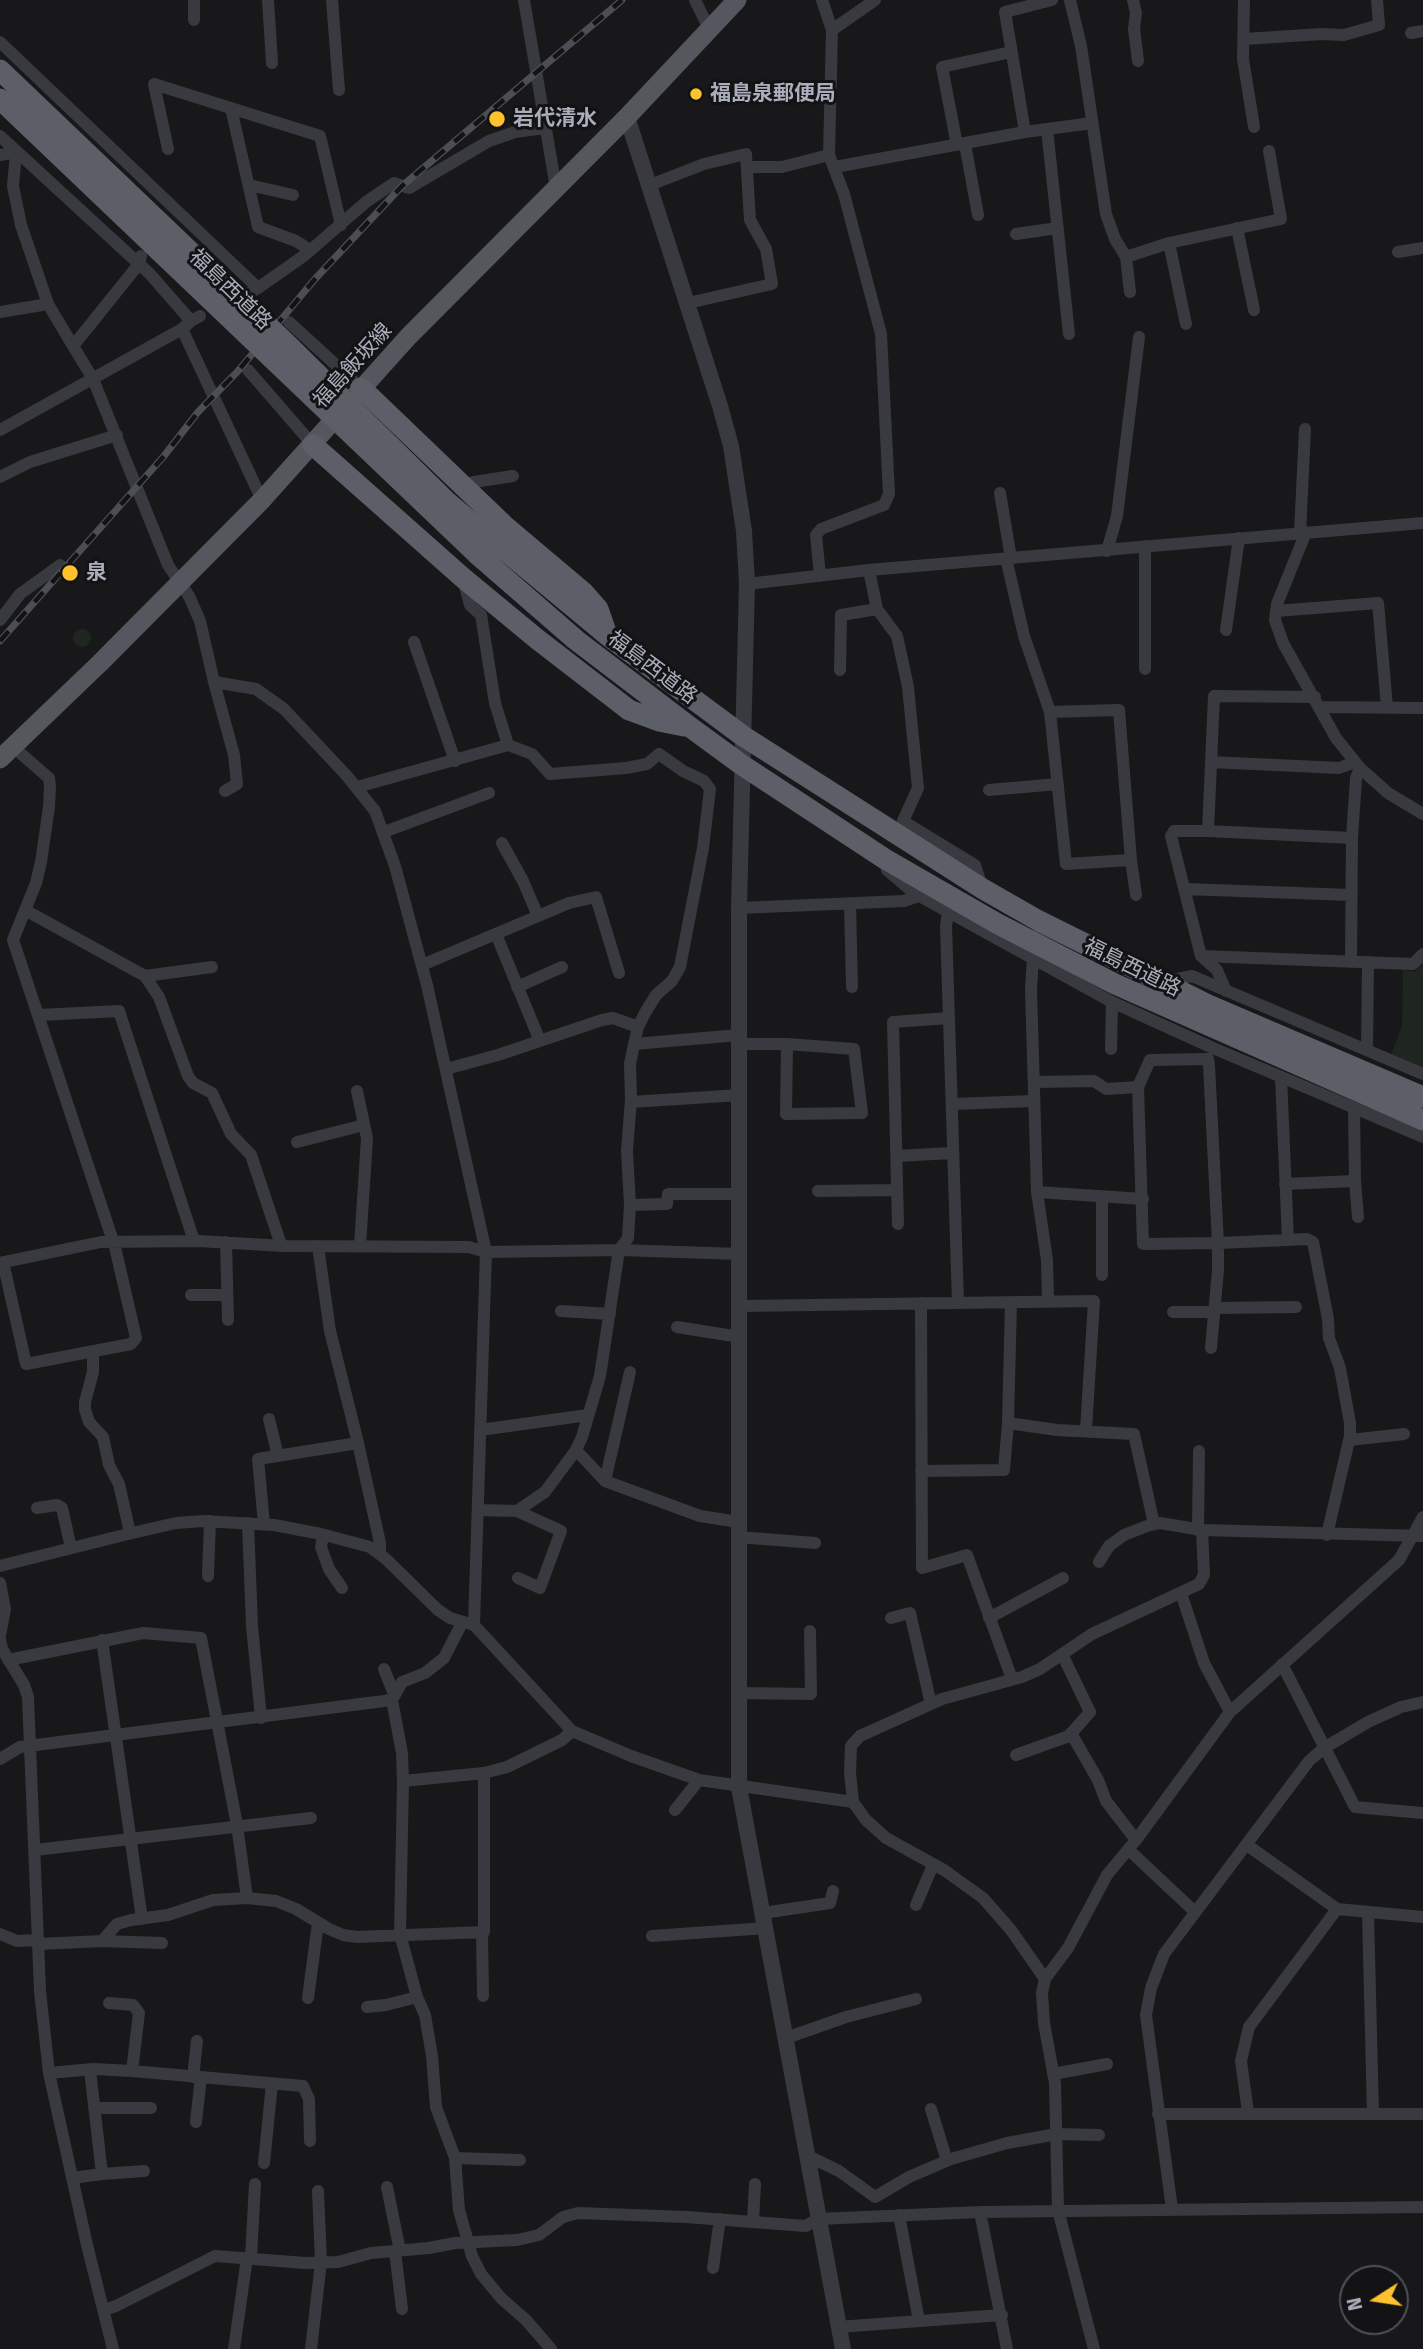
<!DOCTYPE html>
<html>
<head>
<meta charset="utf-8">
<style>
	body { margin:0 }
	#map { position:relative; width:1423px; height:2349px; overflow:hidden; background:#18181b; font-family:"Fira Sans",sans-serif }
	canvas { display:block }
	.north { position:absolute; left:1339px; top:2265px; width:70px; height:70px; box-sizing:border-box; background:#131316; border:2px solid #4f5158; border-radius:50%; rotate:258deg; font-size:19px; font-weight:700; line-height:28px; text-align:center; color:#aaaebb }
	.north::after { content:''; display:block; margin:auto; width:24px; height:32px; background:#fec22d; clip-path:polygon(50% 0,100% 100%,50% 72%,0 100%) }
</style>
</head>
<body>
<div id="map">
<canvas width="1423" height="2349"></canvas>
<div class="north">N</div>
</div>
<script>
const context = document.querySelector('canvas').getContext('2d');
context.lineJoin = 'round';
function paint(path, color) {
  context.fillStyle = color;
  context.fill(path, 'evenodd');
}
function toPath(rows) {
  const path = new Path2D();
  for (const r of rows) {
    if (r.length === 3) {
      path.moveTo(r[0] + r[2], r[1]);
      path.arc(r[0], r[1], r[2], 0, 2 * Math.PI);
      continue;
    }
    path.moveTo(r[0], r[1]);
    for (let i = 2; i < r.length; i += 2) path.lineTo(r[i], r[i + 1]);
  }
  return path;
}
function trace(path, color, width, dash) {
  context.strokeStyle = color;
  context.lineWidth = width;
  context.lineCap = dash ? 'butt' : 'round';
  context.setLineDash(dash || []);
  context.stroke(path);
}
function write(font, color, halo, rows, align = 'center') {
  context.font = font + ' "Fira Sans","Noto Sans JP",sans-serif';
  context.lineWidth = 6;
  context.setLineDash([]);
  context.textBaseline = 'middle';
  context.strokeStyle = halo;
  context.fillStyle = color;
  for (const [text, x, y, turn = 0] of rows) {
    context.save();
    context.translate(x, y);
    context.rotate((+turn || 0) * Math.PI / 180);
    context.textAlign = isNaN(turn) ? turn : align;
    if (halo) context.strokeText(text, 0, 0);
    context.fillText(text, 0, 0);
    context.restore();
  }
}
paint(toPath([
	[82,638,9],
	[1423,963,1423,1078,1388,1063,1402,1026,1403,970,1415,972]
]), '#1e261f');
trace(toPath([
	[268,0,272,63],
	[332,0,339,90],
	[524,0,556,188],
	[695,0,709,29],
	[1070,0,1081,46,1106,214,1115,239,1126,257,1130,292],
	[1133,0,1136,13,1134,29,1138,61],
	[1244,0,1243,59,1254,127],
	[194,20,194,0],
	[832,30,875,0],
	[1411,33,1423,31],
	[1244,39,1322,34,1344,35,1379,25,1377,0],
	[0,42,258,288,249,293],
	[231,108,258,227,296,241,310,250],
	[1047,129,1069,334],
	[1025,132,1005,12,1052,0],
	[0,136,150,274,191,321,200,316],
	[965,144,978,215],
	[957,145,942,67,1011,52],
	[168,149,154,84,320,136,341,225],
	[16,152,13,186,21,225,48,304,73,346],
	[0,155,16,152],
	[747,167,782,167,829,155],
	[835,167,1025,132,1092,123],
	[249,185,293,195],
	[650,185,704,164,746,154,750,220,766,249,772,284,688,303],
	[1237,228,1254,310],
	[1016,234,1058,228],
	[1169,243,1186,324],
	[1398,252,1423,248],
	[141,256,139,264,73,346,93,379,168,565,189,596,200,621,214,682,256,689,284,709,347,776,375,811,395,866,427,985,486,1252,474,1625],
	[1126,257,1169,243,1281,219,1269,151],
	[258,288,305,255,366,202,394,183,409,188,489,141,515,132,545,128],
	[0,312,48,304],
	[289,322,361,388],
	[182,329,262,500],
	[248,370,313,445],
	[0,430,182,329,191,321],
	[0,477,30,462,117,435],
	[463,486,474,482,513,476],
	[1000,493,1011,558],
	[1306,532,1277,604,1275,620,1283,643,1336,738,1360,768,1388,793,1423,814],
	[1300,533,1305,429],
	[1107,551,1117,516,1139,337],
	[1006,558,1024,636,1050,712,1066,864,1131,860],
	[869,570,877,609,897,636,908,687,918,788,903,821,975,865,982,887],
	[820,576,816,535,821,529,884,505,889,494,881,334,844,194,829,155,832,30,822,0],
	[463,579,470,605,481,615,495,703,508,745],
	[747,584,869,570,1423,523],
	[1276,611,1378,603,1387,707],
	[0,620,20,594,60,565],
	[1226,630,1239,538],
	[414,642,455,761],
	[1145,669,1145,546],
	[840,670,841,615,877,609],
	[214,682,234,755,237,784,225,791],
	[1315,697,1214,696,1208,831,1352,838],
	[1320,707,1423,708],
	[1050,712,1119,710,1131,860,1136,895],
	[1211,762,1339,768,1355,762],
	[357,787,508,745,532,754,550,774,626,768,647,764,659,754,683,771,704,781,710,789,703,848,680,967,672,981,656,995,645,1013,638,1027,634,1044,630,1064,631,1099,627,1151,630,1205,628,1238,619,1250,600,1376,582,1437,576,1450,545,1492,517,1511,478,1510],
	[989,790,1058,784],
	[1208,831,1174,831,1171,836,1201,956,1217,970,1226,991],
	[384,832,489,793],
	[502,843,523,881,538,916],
	[885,862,887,870,914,893,1112,1002,1213,1048,1423,1137],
	[1185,889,1351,895],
	[850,904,852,987],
	[739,908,904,901,918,896],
	[25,910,145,976,212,967],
	[948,913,946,926,958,1302],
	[496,934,540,1041],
	[1201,956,1413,964,1423,954],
	[1033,959,1031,989,1037,1192,1047,1260,1048,1301],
	[1351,962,1352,838,1356,778,1360,768],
	[422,965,569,903,596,897,619,973],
	[145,976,159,997,188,1076,193,1083,212,1093,231,1134,251,1155,281,1245],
	[1162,982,1192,976,1423,1074],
	[517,987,562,967],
	[39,1015,119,1011,194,1241],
	[634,1044,739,1035],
	[740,1044,787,1044,854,1049,862,1113,786,1114,787,1044],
	[1111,1049,1112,1002],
	[1367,1050,1368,962],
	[446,1069,498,1055,602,1020,613,1018,638,1027],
	[1035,1082,1094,1081,1106,1089,1138,1087],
	[357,1091,367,1138,360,1246],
	[631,1102,740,1095],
	[952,1104,1034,1101],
	[1354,1108,1355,1181,1358,1217],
	[297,1142,364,1125],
	[897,1156,952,1153],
	[1285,1184,1355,1181],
	[818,1191,897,1190],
	[1037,1192,1143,1199],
	[1102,1197,1102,1275],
	[630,1205,667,1204,668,1194,740,1194],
	[898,1224,893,1022,949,1018],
	[1288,1240,1307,1239,1313,1242,1328,1319,1329,1338,1340,1368,1350,1423,1350,1436,1327,1535],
	[226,1242,228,1320],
	[318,1246,330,1331,358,1443,380,1543,380,1554],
	[3,1262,26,1364,131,1344,136,1338,115,1247,13,940,36,883,41,862,49,807,50,786,49,778,12,746],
	[0,1263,101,1242,198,1241,284,1246,469,1247,486,1252,619,1250,740,1254],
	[191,1295,227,1295],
	[921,1303,922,1568,967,1555,1012,1679],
	[741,1306,1094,1301,1086,1430],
	[1215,1308,1296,1307],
	[561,1311,610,1314],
	[1173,1312,1214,1312],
	[677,1327,740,1337],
	[1211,1348,1218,1270,1218,1243,1209,1065,1208,1059,1150,1060,1138,1087,1143,1244,1218,1243,1288,1240,1281,1077],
	[93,1351,93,1372,85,1402,85,1409,89,1422,103,1437,109,1465,119,1484,130,1533],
	[630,1372,605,1481,700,1516,739,1522],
	[269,1419,278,1456],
	[1008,1423,1057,1430,1134,1434,1154,1524],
	[480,1430,588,1415],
	[1350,1440,1404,1434],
	[576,1450,605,1481],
	[921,1471,1004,1470,1008,1423,1011,1302],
	[37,1508,57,1505,62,1508,71,1548],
	[517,1511,561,1531,540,1588,518,1578],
	[248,1523,252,1626,261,1718],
	[264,1524,258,1459,358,1443],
	[1198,1530,1199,1451],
	[323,1535,321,1547,329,1569,342,1588],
	[738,1537,815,1543],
	[1099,1562,1109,1546,1124,1535,1147,1526,1160,1523,1202,1530],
	[0,1566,128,1534,176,1523,203,1521,274,1525,321,1534,370,1547,386,1559,438,1610,450,1618,474,1625,572,1731,631,1756,699,1780,853,1802],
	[208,1576,210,1521],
	[0,1583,5,1609,0,1635],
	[1181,1593,1204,1663,1230,1712],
	[891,1618,910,1613,931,1704],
	[989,1618,1063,1578],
	[0,1639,2,1649,24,1685,28,1697,40,1991,49,2073,87,2245,113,2349],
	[102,1640,142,1919],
	[8,1660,143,1633,201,1638,237,1825,247,1898],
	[1282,1664,1355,1807,1423,1813],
	[384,1669,394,1694],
	[739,1693,811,1694,810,1631],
	[392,1700,402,1753,403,1781,400,1934,417,1997,425,2015,432,2056,436,2107,455,2158,459,2210,472,2256,481,2274,501,2298,526,2320,551,2349],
	[1071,1733,1098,1780,1106,1801,1136,1840],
	[1016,1755,1069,1736,1090,1712,1062,1654],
	[0,1759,20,1747,392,1700,402,1682,425,1673,444,1658,462,1623],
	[403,1781,484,1773,507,1767,562,1740,572,1731],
	[675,1810,699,1780],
	[1247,1845,1337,1909,1423,1917],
	[35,1850,311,1818],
	[1129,1850,1195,1912],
	[916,1905,933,1865],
	[763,1913,830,1903,833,1891],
	[1368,1913,1373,2114],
	[482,1932,483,1996],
	[0,1934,17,1941,38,1940],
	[652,1936,766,1928],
	[102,1941,162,1943],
	[38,1944,102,1941,117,1924,131,1920,168,1915,213,1900,247,1898,276,1901,296,1909,329,1929,343,1935,357,1937,484,1932,484,1773],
	[1045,1979,1011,1930,983,1898,944,1870,886,1838,866,1820,853,1802,850,1773,851,1746,860,1736,942,1699,1022,1677,1040,1669,1092,1634,1199,1584,1204,1575,1202,1530,1423,1536],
	[308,1998,318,1923],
	[109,2003,133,2005,139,2013,132,2071],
	[367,2007,386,2005,417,1997],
	[786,2038,846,2017,916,1999],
	[49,2073,93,2069,132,2071,303,2086,309,2099,310,2141],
	[1053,2074,1107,2064],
	[193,2077,197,2041],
	[94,2108,151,2108],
	[931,2109,947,2161],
	[1248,2112,1241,2061,1249,2027,1337,1909],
	[1158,2114,1423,2114],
	[196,2122,201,2077],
	[808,2156,839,2171,875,2197,909,2177,951,2159,1007,2143,1057,2134,1099,2135],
	[455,2158,520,2160],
	[264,2163,272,2084],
	[102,2174,144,2171],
	[72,2178,102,2174,90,2070],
	[387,2187,400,2251],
	[1172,2209,1146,2015,1151,1988,1164,1954,1309,1761,1324,1748,1368,1722,1401,1707,1423,1702],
	[980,2212,1007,2349],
	[899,2215,919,2321],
	[753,2222,755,2184],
	[395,2251,402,2309],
	[251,2258,255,2184],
	[713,2268,720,2219],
	[104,2310,116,2306,215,2256,305,2263,338,2262,371,2253,429,2248,455,2243,517,2240,539,2235,563,2217,578,2213,686,2217,806,2226,818,2219,980,2212,1423,2207],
	[838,2327,1002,2315],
	[234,2349,247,2258],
	[311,2349,321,2262,318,2191],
	[1094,2349,1058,2210,1055,2083,1044,2023,1042,1993,1045,1979,1068,1948,1107,1875,1136,1840,1230,1712,1399,1560,1423,1517]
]), '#393a40', 12);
trace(toPath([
	[627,117,720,406,731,446,744,531,747,584,739,908,739,1787,843,2349]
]), '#393a40', 16);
trace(toPath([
	[0,759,100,663,262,500,408,337,627,117,737,0]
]), '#55575f', 19);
trace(toPath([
	[361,388,506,527,583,592,598,609,606,632],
	[313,445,462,577,537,639,629,710,659,721,684,726],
	[490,538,607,635,743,736,983,889,1039,921,1208,1005,1423,1097],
	[477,554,576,640,690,727,742,765,885,859,998,924,1115,984,1423,1120]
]), '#5d5f68', 21);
const rail = toPath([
	[0,641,164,456,198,412,238,371,315,279,402,186,622,0]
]);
trace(rail, '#4c4e55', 7);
trace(rail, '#131316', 4.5, [13]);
trace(toPath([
	[0,70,286,343,446,501,490,538],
	[0,99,477,554]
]), '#5d5f68', 21);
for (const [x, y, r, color] of [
	[696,94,7,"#fec22d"],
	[497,119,9,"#fec22d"],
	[70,573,9,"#fec22d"]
]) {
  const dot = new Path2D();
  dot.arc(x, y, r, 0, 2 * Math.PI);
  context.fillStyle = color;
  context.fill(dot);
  trace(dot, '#131316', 2.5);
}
write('bold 21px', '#aaaebb', '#131316', [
	["福島泉郵便局",710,94],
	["岩代清水",513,119],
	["泉",86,573]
], 'left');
write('21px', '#aaaebb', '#131316', [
	["福島西道路",230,290,44],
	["福島飯坂線",353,366,-48],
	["福島西道路",652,668,37],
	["福島西道路",1132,968,26]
]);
</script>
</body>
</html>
